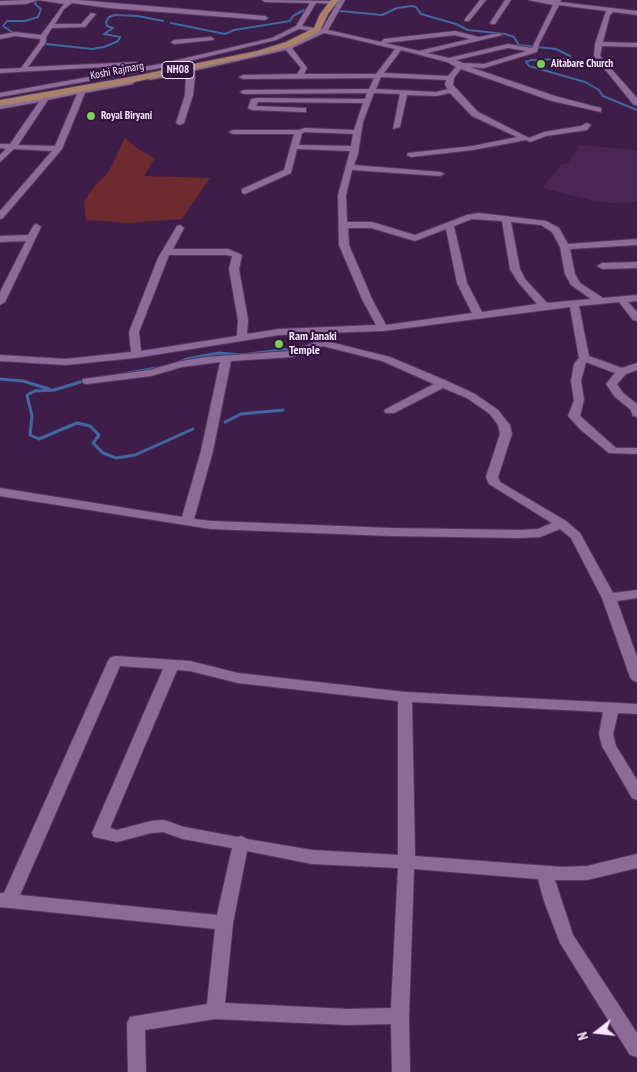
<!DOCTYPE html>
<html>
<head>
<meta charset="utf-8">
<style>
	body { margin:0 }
	#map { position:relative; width:637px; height:1072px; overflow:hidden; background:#3e1e48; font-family:"PT Sans Narrow",sans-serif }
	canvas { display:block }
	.north { position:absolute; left:572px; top:1007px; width:50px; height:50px; -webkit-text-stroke:4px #33143d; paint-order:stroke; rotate:254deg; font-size:14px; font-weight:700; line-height:20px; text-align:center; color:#f8e4ff }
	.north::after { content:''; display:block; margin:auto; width:18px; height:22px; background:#f8e4ff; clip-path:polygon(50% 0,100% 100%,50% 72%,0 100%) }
</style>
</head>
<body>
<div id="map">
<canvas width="637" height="1072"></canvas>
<div class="north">N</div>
</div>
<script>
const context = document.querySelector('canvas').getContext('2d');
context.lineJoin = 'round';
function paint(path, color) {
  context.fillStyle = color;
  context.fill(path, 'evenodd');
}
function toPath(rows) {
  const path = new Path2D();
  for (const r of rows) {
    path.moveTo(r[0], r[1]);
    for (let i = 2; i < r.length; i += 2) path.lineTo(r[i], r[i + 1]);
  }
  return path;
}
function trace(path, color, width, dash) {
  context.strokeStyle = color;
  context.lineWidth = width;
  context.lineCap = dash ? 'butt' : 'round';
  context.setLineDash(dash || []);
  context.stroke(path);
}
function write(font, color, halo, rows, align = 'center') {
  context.font = font + ' "PT Sans Narrow",sans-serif';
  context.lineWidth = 4.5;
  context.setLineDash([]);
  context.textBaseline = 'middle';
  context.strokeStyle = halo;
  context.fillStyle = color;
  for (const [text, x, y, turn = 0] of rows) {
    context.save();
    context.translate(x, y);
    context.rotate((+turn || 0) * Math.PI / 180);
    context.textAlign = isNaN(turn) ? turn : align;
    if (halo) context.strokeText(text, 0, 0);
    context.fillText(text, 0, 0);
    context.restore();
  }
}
paint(toPath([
	[580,145,637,150,637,202,609,203,590,200,542,188,561,165,568,163]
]), '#4a2555');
paint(toPath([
	[125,138,138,149,155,158,144,176,210,178,182,219,128,223,86,220,84,201,94,187,109,171]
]), '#6d2a2f');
trace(toPath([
	[340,11,382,15,397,8,412,6,416,7,421,14,456,24,468,30,505,34,514,37,519,45,556,49,570,56,570,59,531,60,526,62,529,66,585,82,599,90,603,96,637,110],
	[171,23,225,34,234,30,290,21,293,16,304,10],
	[18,33,12,32,3,26,7,21,25,21,38,17,41,9,35,4,36,1],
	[46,44,92,49,104,47,118,41,120,37,104,34,113,28,107,26,106,22,109,17,115,15,138,16,163,21]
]), '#4067a1', 2);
trace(toPath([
	[177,363,186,359,219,353,241,355,305,347],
	[128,373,163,367],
	[0,379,23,381,49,389],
	[87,380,54,390,35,391,27,395,32,416,30,435,39,439,77,423,90,426,99,435,93,443,103,453,116,458,135,455,193,429],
	[225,422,241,414,283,410]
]), '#4067a1', 3);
const street = toPath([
	[27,0,78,0,265,16,268,18,265,20,109,8,72,3,64,9,55,24,81,24,91,13,96,14,85,27,52,28,46,37,46,42,28,67,137,62,139,63,139,65,0,73,0,69,21,68,40,42,40,39,15,36,0,39,0,35,15,32,41,35,64,4,38,0,26,4,0,5,0,1,27,0],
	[262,0,335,1,333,4,316,3,302,26,322,29,339,0,345,0,328,30,381,42,384,39,455,31,479,37,499,33,502,35,427,53,449,58,508,44,532,48,553,5,528,0,561,0,560,2,637,11,637,15,613,12,610,15,603,42,637,43,637,47,602,46,600,56,637,98,637,105,634,105,594,56,595,44,606,11,559,5,539,44,537,52,484,68,470,67,558,97,601,108,601,112,552,101,461,69,454,78,453,85,478,112,529,138,544,132,581,126,587,123,591,125,587,130,546,136,530,142,526,140,473,150,411,157,407,155,408,153,473,146,517,137,472,116,450,93,436,96,407,95,400,127,393,129,400,94,374,93,363,122,358,154,354,165,440,172,444,174,440,176,352,170,346,195,347,222,372,222,415,235,467,215,479,213,546,221,559,228,568,244,637,239,637,245,570,249,575,274,580,283,603,298,637,295,637,301,628,302,637,312,637,321,633,320,619,302,579,306,589,356,622,368,637,363,637,370,626,374,617,384,623,393,637,404,637,417,633,416,630,409,615,397,606,384,615,373,586,362,581,381,584,400,580,416,616,448,637,448,637,454,609,453,581,430,568,416,574,400,571,381,574,364,579,358,570,307,383,331,321,333,326,341,390,357,447,381,475,394,498,410,510,425,512,434,498,477,500,482,566,521,580,533,613,593,637,590,637,598,617,601,637,657,637,682,632,680,630,677,602,598,571,538,560,529,540,537,520,538,391,536,211,529,0,496,0,488,182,517,201,451,220,362,182,367,151,376,87,384,83,383,82,381,83,379,150,370,181,361,206,357,291,351,316,342,311,334,279,335,135,358,66,365,0,361,0,355,66,359,131,352,129,332,158,258,177,226,180,225,184,228,173,249,228,249,242,255,239,269,248,320,247,334,279,329,376,325,362,299,339,245,338,195,350,151,297,149,291,173,245,194,242,193,242,189,284,170,294,134,233,134,229,132,233,130,298,130,305,128,354,130,363,103,258,102,256,106,306,108,306,112,303,112,252,110,248,108,251,99,258,98,365,99,367,93,244,94,240,92,244,90,369,89,374,78,243,79,239,77,243,75,297,74,301,68,286,50,193,71,195,77,193,95,184,123,180,125,176,123,185,95,186,73,150,80,146,78,183,69,186,66,190,68,261,53,294,44,317,32,299,29,276,40,160,68,0,97,0,93,160,64,272,38,296,26,310,3,265,2,262,0],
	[324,33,340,36,395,49,376,74,304,74,307,68,292,48,324,33],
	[455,35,470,39,419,51,385,43,455,35],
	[508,48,526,51,484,64,463,63,456,60,508,48],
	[401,50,447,62,456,67,448,76,384,73,401,50],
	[381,77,446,80,445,85,448,89,436,92,376,89,381,77],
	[305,132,353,134,351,146,299,145,302,133,305,132],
	[472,219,502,221,510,269,518,282,537,304,482,312,467,283,454,226,472,219],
	[511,222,541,225,552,232,560,247,565,274,571,285,591,299,547,303,525,279,520,269,511,222],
	[348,228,371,228,415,241,446,229,457,283,472,313,386,325,372,299,349,245,348,228],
	[169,255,227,255,232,256,229,269,238,320,237,336,141,351,139,332,169,255],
	[323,346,382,361,434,384,386,409,384,411,386,413,394,413,443,388,467,398,490,414,498,425,500,434,486,477,489,484,552,523,538,529,520,530,391,528,211,521,194,519,213,451,231,361,292,357,323,346],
	[480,0,486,0,469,21,465,21,465,19,480,0],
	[505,0,511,0,495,24,491,24,490,23,505,0],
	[211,37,214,39,213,40,174,44,171,42,174,40,211,37],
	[130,80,134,82,133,84,85,93,62,149,3,218,0,219,0,211,52,151,14,149,0,162,0,155,6,149,0,148,0,144,10,144,39,102,0,109,0,105,130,80],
	[77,94,55,146,18,145,48,100,77,94],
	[37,224,41,227,5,302,0,305,0,292,26,241,0,242,0,236,28,235,34,225,37,224],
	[637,262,637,268,602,269,597,266,602,263,637,262],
	[115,656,190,661,238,673,405,692,637,704,637,714,618,713,613,734,616,746,637,780,637,800,632,798,602,746,599,734,603,712,412,702,415,856,562,867,587,866,637,854,637,868,587,880,555,880,573,935,637,1033,637,1057,630,1055,560,943,544,901,538,879,414,869,409,1016,410,1072,392,1072,391,1024,348,1025,215,1019,145,1030,146,1072,128,1072,127,1023,130,1017,207,1004,215,929,0,907,0,893,4,893,108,661,110,658,115,656],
	[120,666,163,669,92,833,94,837,117,842,151,833,163,832,183,839,232,848,217,915,20,895,120,666],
	[177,670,190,671,238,683,398,701,398,855,312,850,247,839,241,836,238,837,184,827,164,820,151,821,117,830,110,828,177,670],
	[247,851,312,864,398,868,391,1008,348,1009,225,1003,233,923,247,851]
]);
const primary = toPath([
	[331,0,339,0,328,14,320,31,292,46,258,55,130,83,0,106,0,100,130,77,257,51,286,42,314,28,320,14,331,0]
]);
trace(street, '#573a5f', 2);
trace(primary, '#573a5f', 2);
paint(street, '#8e6a99');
paint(primary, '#aa826c');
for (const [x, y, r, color] of [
	[541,64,5,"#79d158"],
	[91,116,5,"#79d158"],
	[279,344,5,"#79d158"]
]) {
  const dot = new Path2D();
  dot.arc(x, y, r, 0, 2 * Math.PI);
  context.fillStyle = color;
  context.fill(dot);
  trace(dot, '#33143d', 2);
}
write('bold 11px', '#f8e4ff', '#33143d', [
	["Aitabare Church",551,64],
	["Royal Biryani",101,116]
], 'left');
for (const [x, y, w] of [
	[178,70,32]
]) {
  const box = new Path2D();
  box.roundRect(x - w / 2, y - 8.5, w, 17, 4);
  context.fillStyle = '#33143d';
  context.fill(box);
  trace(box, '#f8e4ff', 1);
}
write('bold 11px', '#f8e4ff', null, [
	["NH08",178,70]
]);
write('11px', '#f8e4ff', '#33143d', [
	["Koshi Rajmarg",117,71,-11]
]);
write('bold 12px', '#f8e4ff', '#33143d', [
	["Ram Janaki",289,337],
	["Temple",289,351]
], 'left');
</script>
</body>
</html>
